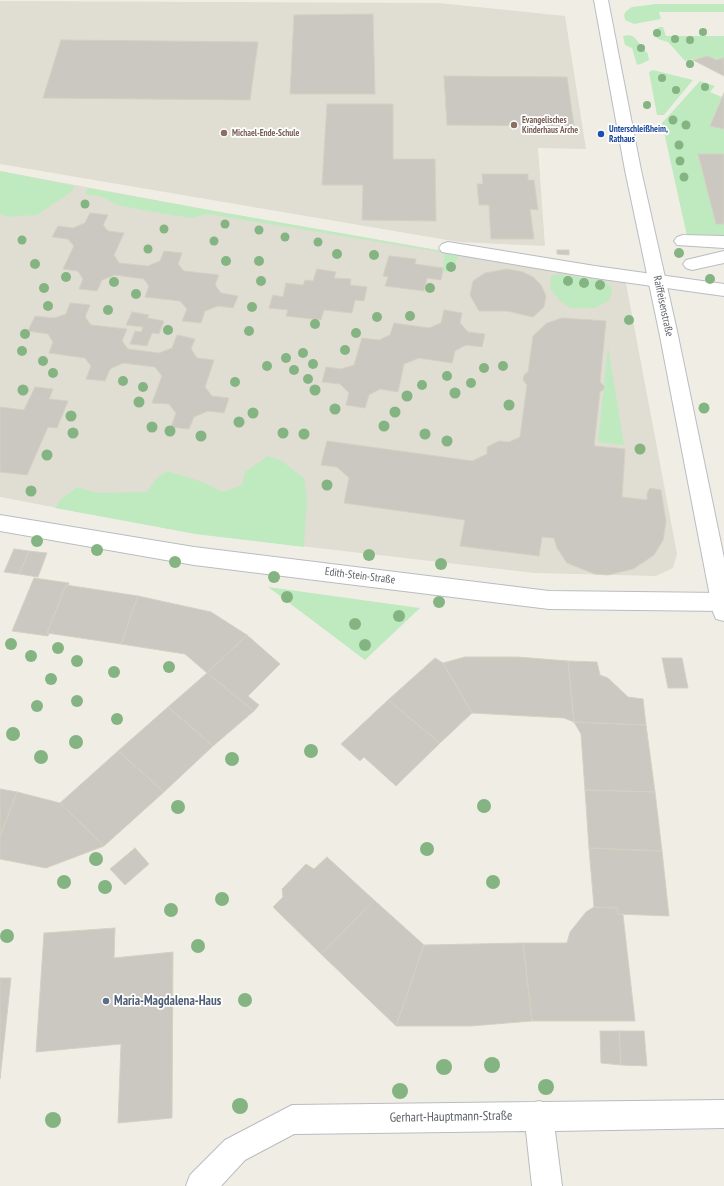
<!DOCTYPE html>
<html>
<head>
<meta charset="utf-8">
<style>
	body { margin:0 }
	canvas { display:block; background:#f0eee4 }
</style>
</head>
<body>
<canvas width="724" height="1186"></canvas>
<script>
const context = document.querySelector('canvas').getContext('2d');
context.lineJoin = 'round';
function paint(path, color) {
  context.fillStyle = color;
  context.fill(path, 'evenodd');
}
function toPath(rows) {
  const path = new Path2D();
  for (const r of rows) {
    path.moveTo(r[0], r[1]);
    for (let i = 2; i < r.length; i += 2) path.lineTo(r[i], r[i + 1]);
  }
  return path;
}
function trace(path, color, width, dash) {
  context.strokeStyle = color;
  context.lineWidth = width;
  context.lineCap = dash ? 'butt' : 'round';
  context.setLineDash(dash || []);
  context.stroke(path);
}
function write(font, color, halo, rows, align = 'center') {
  context.font = font + ' "PT Sans Narrow",sans-serif';
  context.lineWidth = 3.5;
  context.setLineDash([]);
  context.textBaseline = 'middle';
  context.strokeStyle = halo;
  context.fillStyle = color;
  for (const [text, x, y, turn = 0] of rows) {
    context.save();
    context.translate(x, y);
    context.rotate((+turn || 0) * Math.PI / 180);
    context.textAlign = isNaN(turn) ? turn : align;
    if (halo) context.strokeText(text, 0, 0);
    context.fillText(text, 0, 0);
    context.restore();
  }
}
paint(toPath([
	[0,1,439,3,565,16,586,149,538,148,545,246,459,242,0,164],
	[0,171,209,210,626,283,677,554,673,568,656,576,535,573,196,534,0,497]
]), '#e0ddd3');
paint(toPath([
	[656,4,724,4,724,12,659,12,661,19,634,24,625,20,624,15,626,11,632,7],
	[659,27,663,27,666,36,724,36,724,58,716,60,708,56,685,61,668,42,658,39,655,35,655,30],
	[629,35,634,37,648,54,649,60,641,64,637,65,632,48,625,45,623,36],
	[653,70,693,80,664,115,657,115,649,72],
	[700,81,715,86,710,92,722,97,710,126,724,129,724,154,698,154,716,223,724,224,724,237,687,236,662,123],
	[0,171,75,186,71,192,37,215,7,217,0,214],
	[88,188,209,210,459,254,453,269,442,273,445,253,208,214,191,218,148,211,117,205,103,197,85,194],
	[559,274,604,281,612,288,610,300,595,308,571,308,560,301,550,288,551,276],
	[608,346,624,445,598,442],
	[268,456,280,460,304,478,307,497,304,547,196,534,55,508,61,499,77,487,97,493,147,492,157,478,167,471,200,481,223,492,242,485,245,472],
	[268,587,420,608,365,660]
]), '#bfeac0');
const building = toPath([
	[373,14,375,94,290,94,294,15,373,14],
	[61,40,258,42,250,100,43,98,61,40],
	[708,56,716,60,724,58,724,76,693,60,708,56],
	[444,76,567,77,574,126,447,125,444,76],
	[724,93,724,129,710,126,724,93],
	[327,104,393,104,393,159,435,159,436,221,362,220,363,185,322,185,327,104],
	[698,154,724,154,724,224,716,224,698,154],
	[482,174,528,174,528,180,534,180,538,210,530,209,534,239,491,239,489,205,479,205,477,184,483,184,482,174],
	[90,213,108,215,103,225,108,231,124,233,114,255,119,263,148,266,160,261,164,251,182,253,178,264,184,271,219,275,215,285,221,293,238,296,233,308,218,306,205,311,201,323,182,321,187,309,180,301,145,297,149,286,144,279,115,275,102,280,97,291,79,289,83,279,78,271,63,269,74,246,68,239,52,237,58,226,73,228,85,223,90,213],
	[557,250,569,250,569,255,557,254,557,250],
	[389,256,416,259,415,264,443,268,441,280,427,278,424,291,385,286,388,277,383,276,389,256],
	[317,269,336,272,334,278,351,279,350,285,367,287,364,301,355,300,352,313,324,310,321,320,286,316,288,310,269,308,273,295,283,297,286,283,303,285,305,280,313,281,317,269],
	[507,269,523,272,533,277,541,285,546,296,544,307,533,317,507,311,479,311,470,295,473,281,485,273,507,269],
	[70,303,90,305,85,317,91,325,127,329,122,341,128,349,159,353,172,348,177,335,195,339,191,349,197,358,214,360,205,387,212,396,229,398,224,413,208,411,194,417,189,429,171,427,176,413,169,404,152,403,162,376,155,367,123,363,110,369,105,381,86,379,91,366,85,358,49,353,53,342,48,334,28,331,35,316,54,318,66,314,70,303],
	[444,310,462,313,460,323,468,332,485,334,482,347,466,345,455,351,452,363,419,358,404,364,398,392,380,389,369,395,365,408,346,405,349,393,340,384,322,382,326,367,341,369,354,365,362,338,379,340,390,335,394,323,429,328,441,323,444,310],
	[132,312,149,315,147,318,164,321,159,334,152,333,147,346,130,344,135,331,141,332,143,327,126,325,132,312],
	[562,318,606,321,600,382,604,386,604,389,600,392,594,446,625,449,622,497,647,500,647,493,650,488,661,490,666,522,663,540,654,555,633,569,608,575,595,574,567,563,557,548,554,538,542,537,539,556,460,546,465,520,344,503,349,478,337,467,321,465,327,441,472,461,487,454,487,447,499,441,509,442,520,437,527,385,523,380,524,375,528,372,533,336,547,323,562,318],
	[35,387,53,389,49,399,68,401,57,428,48,427,27,475,0,472,0,407,24,410,35,387],
	[14,549,29,551,19,574,4,572,14,549],
	[29,551,47,553,38,577,19,574,29,551],
	[34,578,69,583,68,586,66,585,47,633,49,634,48,636,12,631,34,578],
	[66,585,138,596,121,644,47,633,66,585],
	[138,596,211,612,247,635,207,673,185,654,121,644,138,596],
	[247,635,280,664,248,696,259,705,254,711,207,673,247,635],
	[465,657,518,657,568,661,574,722,564,718,472,713,443,663,465,657],
	[435,658,443,663,472,713,440,743,388,700,435,658],
	[662,658,682,658,688,688,668,688,662,658],
	[568,661,597,662,600,675,608,678,628,697,643,699,646,725,574,722,568,661],
	[207,673,254,711,213,746,168,707,207,673],
	[388,700,440,743,396,786,364,757,360,761,341,744,388,700],
	[168,707,213,746,164,792,118,751,168,707],
	[574,722,646,725,655,792,585,790,581,734,574,722],
	[118,751,164,792,104,846,60,803,118,751],
	[0,789,17,792,0,836,0,789],
	[585,790,655,792,662,851,589,848,585,790],
	[17,792,60,803,104,846,46,868,0,859,0,836,17,792],
	[135,848,149,864,125,885,110,869,135,848],
	[589,848,662,851,669,916,618,914,617,908,594,907,589,848],
	[327,857,374,900,321,954,273,907,283,897,282,889,306,864,314,869,327,857],
	[374,900,424,945,396,1026,321,954,374,900],
	[594,907,617,908,618,914,623,915,635,1021,532,1021,523,943,567,943,570,932,586,912,594,907],
	[115,928,114,958,173,952,172,1118,118,1123,121,1044,36,1052,44,933,115,928],
	[523,943,532,1021,471,1026,396,1026,424,945,523,943],
	[0,978,11,978,0,1079,0,978],
	[600,1031,619,1031,621,1065,601,1063,600,1031],
	[619,1031,644,1031,647,1066,621,1065,619,1031]
]);
paint(building, '#cbc8c1');
trace(building, '#d5d0c2', 1);
const street = toPath([
	[683,235,724,236,724,248,677,245,674,241,677,237,683,235],
	[448,242,595,266,724,284,724,296,595,278,442,252,439,248,442,244,448,242],
	[724,251,724,263,692,270,686,268,683,264,686,260,724,251],
	[0,515,194,547,549,591,722,593,724,593,724,611,549,609,194,565,0,531,0,515],
	[724,1100,724,1128,555,1131,562,1186,532,1186,526,1131,294,1134,245,1160,221,1186,186,1186,190,1175,225,1140,292,1105,535,1102,539,1101,543,1102,724,1100]
]);
const secondary = toPath([
	[594,0,608,0,641,170,677,331,724,558,724,621,716,619,713,612,659,331,625,170,594,0]
]);
trace(street, '#b9bcc1', 2);
trace(secondary, '#babdc3', 2);
paint(street, '#fff');
paint(secondary, '#fff');
context.fillStyle = '#85b483';
for (const [x, y, r] of [
	[703,32,4],
	[657,33,4],
	[675,39,4],
	[690,40,4],
	[641,48,4],
	[690,64,4],
	[662,78,4],
	[705,87,4],
	[676,90,4],
	[647,105,4],
	[673,120,4.5],
	[686,125,4.5],
	[679,145,4.5],
	[680,161,4.5],
	[684,177,4.5],
	[85,204,4.5],
	[225,224,4.5],
	[164,229,4.5],
	[259,230,4.5],
	[285,237,4.5],
	[22,240,4.5],
	[214,241,4.5],
	[318,242,4.5],
	[148,249,4.5],
	[679,253,5],
	[337,254,5],
	[374,255,5],
	[226,261,5],
	[259,261,5],
	[35,264,5],
	[451,267,5],
	[66,277,5],
	[710,279,5],
	[261,281,5],
	[568,281,5],
	[114,282,5],
	[584,283,5],
	[600,285,5],
	[44,288,5],
	[430,288,5],
	[136,294,5],
	[48,306,5],
	[252,307,5],
	[108,310,5],
	[410,316,5],
	[377,317,5],
	[629,320,5],
	[315,324,5],
	[168,330,5],
	[249,331,5],
	[356,333,5],
	[25,334,5],
	[345,350,5],
	[22,351,5],
	[303,353,5],
	[286,358,5],
	[43,361,5],
	[313,364,5],
	[267,366,5],
	[503,366,5],
	[484,368,5],
	[294,370,5],
	[53,373,5],
	[447,376,5],
	[308,379,5],
	[123,381,5],
	[235,382,5],
	[471,383,5],
	[422,385,5],
	[143,387,5],
	[23,390,5.5],
	[315,390,5.5],
	[455,393,5.5],
	[407,396,5.5],
	[139,402,5.5],
	[509,405,5.5],
	[704,408,5.5],
	[335,409,5.5],
	[395,412,5.5],
	[253,413,5.5],
	[71,416,5.5],
	[239,422,5.5],
	[384,426,5.5],
	[152,427,5.5],
	[170,431,5.5],
	[73,433,5.5],
	[283,433,5.5],
	[304,434,5.5],
	[425,434,5.5],
	[201,436,5.5],
	[447,441,5.5],
	[640,449,5.5],
	[47,455,5.5],
	[327,485,5.5],
	[31,491,5.5],
	[37,541,6],
	[97,550,6],
	[369,555,6],
	[175,562,6],
	[441,564,6],
	[274,577,6],
	[287,597,6],
	[439,602,6],
	[399,616,6],
	[355,624,6],
	[11,644,6],
	[365,645,6],
	[58,648,6],
	[31,656,6],
	[77,661,6],
	[169,667,6],
	[114,672,6],
	[51,679,6],
	[77,701,6],
	[37,706,6],
	[117,719,6],
	[13,734,7],
	[76,742,7],
	[311,751,7],
	[41,757,7],
	[232,759,7],
	[484,806,7],
	[178,807,7],
	[427,849,7],
	[96,859,7],
	[64,882,7],
	[493,882,7],
	[105,887,7],
	[222,899,7],
	[171,910,7],
	[7,936,7],
	[198,946,7],
	[245,1000,7],
	[492,1065,8],
	[444,1067,8],
	[546,1087,8],
	[400,1091,8],
	[240,1106,8],
	[53,1120,8]
]) {
  context.beginPath();
  context.arc(x, y, r, 0, 2 * Math.PI);
  context.fill();
}
for (const [x, y, r, color] of [
	[514,125,4,"#8d6e63"],
	[224,133,4,"#8d6e63"],
	[601,134,4,"#1a4fb4"],
	[106,1001,4,"#5c6f8a"]
]) {
  const dot = new Path2D();
  dot.arc(x, y, r, 0, 2 * Math.PI);
  context.fillStyle = color;
  context.fill(dot);
  trace(dot, '#fff', 1.5);
}
write('bold 9px', '#785e54', '#fff', [
	["Evangelisches",522,120],
	["Kinderhaus Arche",522,130],
	["Michael-Ende-Schule",232,133]
], 'left');
write('bold 9px', '#164399', '#fff', [
	["Unterschleißheim,",609,129],
	["Rathaus",609,139]
], 'left');
write('11px', '#5c6066', '#fff', [
	["Raiffeisenstraße",663,306,78],
	["Edith-Stein-Straße",360,576,7]
]);
write('bold 13px', '#4e5e75', '#fff', [
	["Maria-Magdalena-Haus",114,1001]
], 'left');
write('13px', '#5c6066', '#fff', [
	["Gerhart-Hauptmann-Straße",451,1117,-1]
]);
</script>
</body>
</html>
